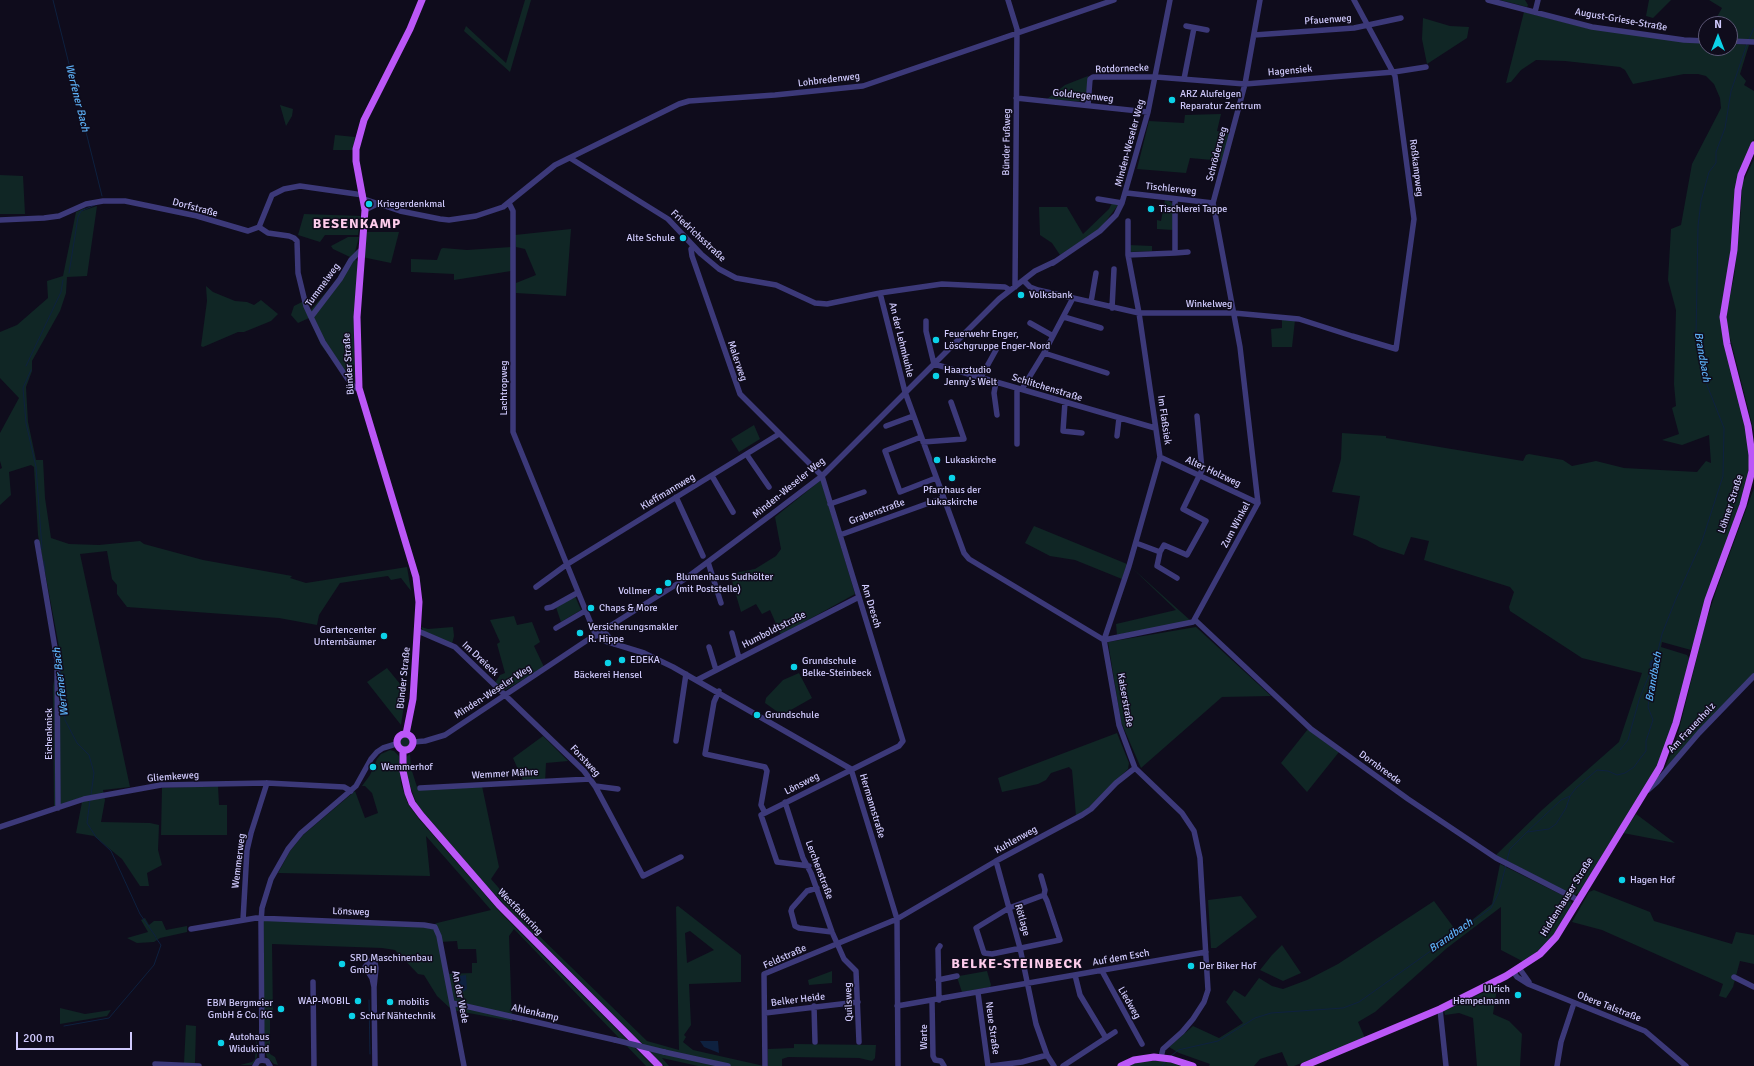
<!DOCTYPE html>
<html>
<head>
<meta charset="utf-8">
<style>
	body { margin:0 }
	#map { position:relative; width:1754px; height:1066px; overflow:hidden; background:#0f0c1c; font-family:Signika,sans-serif }
	canvas { display:block }
	.north { position:absolute; left:1698px; top:16px; width:40px; height:40px; box-sizing:border-box; background:#0f0c1c; border:1px solid #5c5876; border-radius:50%; rotate:0deg; font-size:11px; font-weight:700; line-height:16px; text-align:center; color:#d0cafd }
	.north::after { content:''; display:block; margin:auto; width:14px; height:18px; background:#0bd2e8; clip-path:polygon(50% 0,100% 100%,50% 72%,0 100%) }
	.scale { position:absolute; left:16px; top:1032px; width:116px; height:18px; box-sizing:border-box; border:2px solid #d0cafd; border-top:0; padding-left:5px; font-size:12px; line-height:14px; white-space:nowrap; color:#d0cafd; -webkit-text-stroke:3px #0f0c1c; paint-order:stroke }
</style>
</head>
<body>
<div id="map">
<canvas width="1754" height="1066"></canvas>
<div class="north">N</div>
<div class="scale">200 m</div>
</div>
<script>
const context = document.querySelector('canvas').getContext('2d');
context.lineJoin = 'round';
function paint(path, color) {
  context.fillStyle = color;
  context.fill(path, 'evenodd');
}
function toPath(rows) {
  const path = new Path2D();
  for (const r of rows) {
    if (r.length === 3) {
      path.moveTo(r[0] + r[2], r[1]);
      path.arc(r[0], r[1], r[2], 0, 2 * Math.PI);
      continue;
    }
    path.moveTo(r[0], r[1]);
    for (let i = 2; i < r.length; i += 2) path.lineTo(r[i], r[i + 1]);
  }
  return path;
}
function trace(path, color, width, dash) {
  context.strokeStyle = color;
  context.lineWidth = width;
  context.lineCap = dash ? 'butt' : 'round';
  context.setLineDash(dash || []);
  context.stroke(path);
}
function write(font, color, halo, rows, align = 'center') {
  context.font = font + ' Signika,sans-serif';
  context.lineWidth = 3;
  context.setLineDash([]);
  context.textBaseline = 'middle';
  context.strokeStyle = halo;
  context.fillStyle = color;
  for (const [text, x, y, turn = 0] of rows) {
    context.save();
    context.translate(x, y);
    context.rotate((+turn || 0) * Math.PI / 180);
    context.textAlign = isNaN(turn) ? turn : align;
    if (halo) context.strokeText(text, 0, 0);
    context.fillText(text, 0, 0);
    context.restore();
  }
}
paint(toPath([
	[525,0,531,0,510,72,464,31,466,26,506,63],
	[1500,0,1525,0,1528,5,1527,7],
	[1649,0,1671,0,1653,18,1646,16],
	[1709,0,1754,0,1754,41,1730,40,1730,24,1713,24,1722,8],
	[1524,12,1590,29,1706,43,1706,48,1730,48,1730,43,1749,45,1740,74,1746,81,1744,85,1754,91,1754,139,1738,180,1730,256,1722,307,1745,423,1750,457,1747,486,1691,650,1662,642,1661,647,1687,655,1690,660,1667,744,1657,769,1580,892,1574,896,1496,855,1542,810,1619,742,1642,673,1582,658,1510,611,1509,607,1514,592,1510,587,1424,560,1429,541,1411,537,1404,555,1379,547,1367,540,1353,535,1360,496,1332,492,1341,459,1342,433,1386,436,1386,438,1523,461,1526,455,1529,454,1563,460,1572,466,1596,461,1624,468,1697,472,1706,461,1711,463,1709,435,1682,445,1662,440,1679,434,1672,408,1676,406,1674,384,1676,310,1668,280,1671,229,1681,225,1692,164,1721,108,1720,98,1714,84,1706,76,1698,74,1684,74,1633,84,1625,70,1620,67,1565,61,1536,60,1521,70,1511,82,1506,83],
	[1423,18,1450,26,1469,27,1467,38,1427,64,1422,39],
	[1088,76,1086,102,1047,99,1065,85],
	[280,105,293,109,292,116,286,126],
	[1221,114,1217,131,1231,134,1223,161,1190,158,1186,173,1137,169,1149,121,1184,123,1185,115],
	[335,135,355,137,353,150,333,150],
	[1754,159,1754,432,1727,326,1727,309,1734,277,1740,226,1742,184],
	[0,175,23,176,25,214,0,214],
	[1165,200,1169,201,1173,204,1173,230,1157,229,1157,220,1161,221],
	[1112,203,1119,204,1099,230,1060,255,1052,243,1040,235,1039,207,1067,207,1083,234,1109,209],
	[97,206,87,276,67,277,66,293,60,311,32,361,32,371,26,387,28,422,36,460,43,460,45,498,51,538,69,544,99,545,140,541,144,544,203,560,292,576,290,578,306,583,407,567,411,591,401,578,391,580,388,576,340,583,319,615,317,625,279,618,127,607,117,594,117,585,112,579,107,551,80,554,130,787,103,790,105,800,101,822,150,823,159,825,158,850,162,865,147,873,149,886,140,886,122,859,94,836,76,833,83,797,54,807,53,686,56,669,63,668,38,535,34,467,31,465,9,472,11,495,0,505,0,469,2,468,0,461,0,433,19,398,0,378,0,332,17,325,48,298,47,281,63,276,76,212,87,207,82,211],
	[304,214,361,216,358,235,325,235,320,242,298,235],
	[571,229,566,296,516,293,516,283,536,275,525,249,516,247,515,235],
	[365,232,399,232,391,263,362,257],
	[348,237,359,237,355,252,351,257,358,261,354,332,355,387,339,369,321,345,309,318,298,323,291,315,294,306,304,301,308,313,335,282,350,257,333,249,331,246],
	[1129,245,1152,246,1152,251,1129,252],
	[511,247,511,271,454,280,454,274,411,272,411,259,437,260,441,249,443,248,467,250],
	[206,286,213,292,235,301,247,302,254,305,261,300,278,314,271,321,244,332,238,332,203,347,201,346,207,301],
	[1282,319,1295,320,1292,347,1272,347,1271,329,1282,328],
	[754,425,760,439,739,452,731,439],
	[821,480,855,594,781,635,770,610,762,614,756,604,741,612,730,574,755,569,776,556,781,549,775,517],
	[1754,488,1754,674,1664,770,1676,742,1705,625,1717,588],
	[1034,526,1127,564,1122,579,1075,560,1050,556,1025,543],
	[1131,567,1191,621,1117,635,1116,624,1176,610],
	[575,596,581,610,561,622,556,607],
	[514,616,517,625,532,622,540,642,534,646,544,667,504,691,495,683,500,675,505,673,497,644,500,642,490,620],
	[421,627,428,629,453,627,454,636,452,644,424,632],
	[1196,627,1271,696,1222,697,1141,768,1121,722,1108,642],
	[387,668,401,685,407,685,401,725,367,682],
	[799,673,812,698,782,715,765,703,766,698,783,680],
	[1308,729,1339,752,1307,792,1281,763],
	[1117,733,1129,763,1128,769,1087,809,1076,816,1072,770,1069,767,1051,773,1046,780,1038,784,1002,792,998,778],
	[543,736,568,761,546,763,545,783,524,783,513,758],
	[404,742,5.5],
	[390,750,394,751,399,756,401,784,408,804,419,819,500,912,653,1066,646,1066,514,929,509,936,512,1021,452,1010,437,996,424,975,418,974,395,950,382,948,272,944,273,1017,270,1018,270,1054,275,1057,278,1065,274,1064,267,1057,265,1051,264,1026,263,921,264,920,429,927,437,923,491,910,426,836,430,876,278,873,290,851,303,835,355,791,365,818,378,813,372,793,365,786,362,786,370,775,377,759,381,754],
	[457,941,458,949,476,949,477,963,472,963,472,973,445,974,439,942],
	[410,754,411,768,418,790,482,786,499,867,491,879,524,917,530,927,647,1041,679,1050,676,907,678,906,741,955,741,982,689,984,691,1025,684,1035,686,1037,683,1042,693,1050,764,1066,698,1066,662,1058,669,1066,664,1066,522,923,485,884,417,805,406,775,406,757],
	[690,931,714,950,687,963,685,933],
	[218,786,219,805,227,805,227,835,161,835,162,788],
	[1636,814,1675,843,1623,833],
	[1500,864,1568,898,1572,903,1571,907,1548,944,1524,962,1501,950,1501,907,1447,948,1375,1012,1358,1022,1365,1038,1294,1066,1288,1066,1282,1052,1260,1059,1254,1066,1209,1066,1210,1064,1179,1053,1169,1047,1193,1026,1219,1038,1243,1023,1226,1002,1234,990,1245,997,1259,978,1272,986,1283,989,1307,980,1338,964,1434,901,1457,932,1492,904],
	[1594,890,1650,912,1654,921,1732,944,1736,932,1754,935,1754,964,1740,961,1733,987,1726,998,1719,996,1723,984,1602,930,1572,922,1589,892],
	[1241,896,1257,917,1216,948,1211,948,1208,900],
	[145,918,149,925,154,921,162,921,166,930,187,926,187,932,160,938,154,942,137,943,127,938,148,932,141,920],
	[1282,945,1301,973,1283,981,1260,970,1272,955],
	[832,971,832,983,809,985,808,980],
	[987,971,991,985,990,987,962,992,957,977,959,976],
	[1497,988,1493,1014,1509,1021,1522,1034,1520,1066,1477,1066,1473,1018,1459,1013,1445,1015,1444,1011,1480,994],
	[60,1008,85,1014,111,1010,107,1016,60,1024],
	[186,1025,196,1026,195,1063,184,1063],
	[257,1028,257,1057,252,1065,240,1065,252,1062,255,1059],
	[794,1044,876,1045,875,1058,872,1061,859,1058,788,1057,782,1059,782,1066,768,1066,768,1049,794,1048],
	[1147,1060,1164,1061,1177,1064,1179,1066,1126,1066]
]), '#102625');
paint(toPath([
	[1654,664,4.5],
	[466,975,467,989,460,994,457,990,455,979,459,976],
	[700,1041,718,1041,719,1053,704,1047]
]), '#0e213f');
trace(toPath([
	[53,0,102,196],
	[1749,39,1754,28],
	[69,273,78,217,81,211,95,205],
	[26,366,61,292,63,280],
	[31,370,23,388,26,423,36,467,42,549],
	[44,561,45,571],
	[1656,660,1662,634,1675,601,1702,541,1723,476,1724,428,1705,380,1696,336,1698,226,1701,201,1709,172,1716,163,1716,152,1725,128,1731,91,1747,44],
	[60,665,65,720,77,743,89,755,94,773,91,795],
	[1620,750,1628,740,1639,700,1652,668],
	[90,800,87,823,96,837,111,851,140,914,156,937],
	[1527,832,1561,800,1570,796],
	[1507,860,1510,849,1527,832,1549,829,1556,824,1566,808,1570,796,1576,788,1597,770,1608,771,1617,775,1625,773,1634,767,1639,760,1646,751,1646,741,1653,720,1648,707,1654,667],
	[369,1000,370,1054],
	[64,1026,109,1018,154,965,161,945,156,938],
	[1170,1057,1178,1050,1218,1041,1255,1018,1271,1013,1343,1008,1359,1002,1491,908,1499,892,1506,865],
	[1162,1066,1165,1062]
]), '#0e213f', 1);
trace(toPath([
	[1008,0,1017,29,1015,287],
	[1488,0,1592,27,1684,40,1706,41],
	[1535,12,1538,0],
	[1186,26,1207,30],
	[1254,35,1354,28,1401,18],
	[1730,41,1754,42],
	[1184,79,1194,28],
	[1016,98,1148,112],
	[1088,105,1090,79,1093,77,1156,77,1245,84,1394,72,1426,67],
	[570,158,668,219,701,254,719,269,736,278,776,285,815,303,827,304,880,293,942,284,1005,287,1010,290],
	[1127,193,1213,203],
	[364,199,400,211,440,219,449,220,476,216,503,207,555,165,679,104,689,101,775,95,863,86,1114,0],
	[1098,199,1122,203],
	[509,203,513,211,513,432,596,636],
	[365,210,377,204],
	[0,220,44,218,59,216,86,204,103,201,125,201,197,216,248,231,259,227,272,195,284,189,300,186,363,195],
	[1128,221,1128,255,1139,313,1160,457,1129,566,1104,640,1193,622,1258,503,1240,347,1213,203,1245,84,1260,0],
	[259,227,268,233,289,236,294,238,297,241,298,273,306,306,311,317],
	[693,246,691,249,692,256,740,394,822,476,903,741,899,746,761,815,777,862,809,866],
	[1175,253,1188,252],
	[1128,255,1175,253,1175,199],
	[1053,263,1100,231,1116,215,1122,203,1148,112,1170,0],
	[1024,281,1030,287,1038,290,1139,313,1234,313,1299,319,1352,336,1396,349,1414,219,1395,76,1354,0],
	[880,293,905,392,964,553,969,559,1104,640,1119,725,1135,768,1182,813,1194,831,1200,858,1208,990,1204,1002,1193,1019,1182,1032,1163,1049,1161,1057],
	[1091,302,1096,273],
	[1112,308,1114,269],
	[1064,317,1101,328],
	[926,321,926,331,934,364,1155,428],
	[1030,323,1053,336],
	[1044,353,1107,373],
	[981,377,996,350],
	[996,382,994,393,997,415],
	[359,388,355,388,347,378,323,342,311,317,340,279,351,260,360,251],
	[1022,389,1044,353,1073,298],
	[1065,402,1063,431,1082,433],
	[886,426,913,416],
	[1117,436,1119,418],
	[921,437,885,451,900,492,936,478],
	[923,442,964,439,951,402],
	[1017,444,1017,388],
	[747,455,769,487],
	[1160,457,1258,503],
	[712,476,733,512],
	[676,497,703,556],
	[830,504,864,492],
	[840,535,943,498],
	[37,542,57,660,58,808],
	[1136,543,1160,552,1164,545,1187,555,1206,521,1183,509,1202,470,1197,416],
	[1160,552,1157,566,1177,578],
	[708,562,721,603],
	[536,587,566,565,779,434],
	[547,608,552,607,577,593],
	[1195,620,1311,729,1408,799,1496,858,1578,900],
	[556,628,585,611],
	[418,631,455,647,584,771,595,786,643,876,681,857],
	[604,631,614,644],
	[732,633,739,658],
	[598,635,605,641,644,653,673,667,851,769,897,919,898,1066],
	[709,647,716,670],
	[697,680,859,597],
	[719,691,714,702,705,754,765,767,767,771,761,805,765,813],
	[676,741,686,674],
	[413,742,425,741,445,735,586,641,685,579,776,511,822,476,999,299,1035,271,1056,261],
	[595,786,618,789],
	[420,788,590,779],
	[1648,790,1657,782,1699,733,1754,676],
	[785,802,803,858,811,873,832,932,844,959,856,971,859,1042],
	[0,827,84,799,161,785,267,783,344,787,351,791],
	[996,861,1020,948,1036,1024,1047,1055,1054,1066],
	[1041,876,1045,890,1044,895],
	[817,888,807,891,792,908,791,911,795,926,799,928,832,932],
	[1044,895,1047,901,1060,940,992,954,984,953,976,928,1009,908,1044,895],
	[243,920,247,850,251,833,267,783],
	[191,929,256,918,424,925,435,927,439,936,464,1066],
	[1519,968,1529,982],
	[1102,971,1142,1044],
	[1513,971,1517,977,1528,984,1645,1031,1686,1066],
	[1075,975,1080,995,1106,1038],
	[1734,977,1754,987],
	[938,980,957,976],
	[313,982,314,1066],
	[374,987,372,978,365,967,370,961,375,963,376,968,374,987,375,1066],
	[978,993,988,1066],
	[939,1000,938,949,940,946],
	[932,1001,933,1056,935,1060,941,1061,944,1066],
	[452,1003,615,1040],
	[814,1006,815,1042],
	[897,1006,1206,952],
	[1440,1009,1446,1066],
	[765,1013,858,1002],
	[664,1052,728,1066],
	[262,1060,261,922,262,908,271,879,288,849,301,833,356,786,371,759,377,752,383,748,396,744],
	[155,1064,199,1066],
	[255,1066,258,1061,262,1060,267,1061,270,1066],
	[765,1066,764,974,897,919,996,861,1082,815,1091,809,1116,783,1135,768],
	[991,1066,1022,1062,1047,1055],
	[1063,1066,1115,1032],
	[1557,1066,1561,1042,1574,1003]
]), '#3c3979', 5.5);
trace(toPath([
	[405,742,8],
	[406,734,413,699,419,602,416,577,359,388,357,317,365,210,356,161,356,149,364,120,410,29,422,0],
	[403,750,403,771,408,793,412,803,421,815,499,905,659,1066],
	[1121,1066,1134,1060,1154,1057,1171,1059,1193,1066],
	[1304,1066,1440,1009,1506,976,1540,954,1556,937,1660,767,1676,723,1708,600,1743,505,1752,471,1752,455,1748,426,1727,344,1723,317,1734,250,1738,190,1741,175,1754,145]
]), '#bb57f7', 7);
trace(toPath([
	[615,1040,664,1052]
]), '#3c3979', 5.5);
for (const [x, y, r, color] of [
	[1172,100,4,"#0bd2e8"],
	[369,204,4,"#0bd2e8"],
	[1151,209,4,"#0bd2e8"],
	[683,238,4,"#0bd2e8"],
	[1021,295,4,"#0bd2e8"],
	[936,340,4,"#0bd2e8"],
	[936,376,4,"#0bd2e8"],
	[937,460,4,"#0bd2e8"],
	[952,478,4,"#0bd2e8"],
	[668,583,4,"#0bd2e8"],
	[659,591,4,"#0bd2e8"],
	[591,608,4,"#0bd2e8"],
	[580,633,4,"#0bd2e8"],
	[384,636,4,"#0bd2e8"],
	[622,660,4,"#0bd2e8"],
	[608,663,4,"#0bd2e8"],
	[794,667,4,"#0bd2e8"],
	[757,715,4,"#0bd2e8"],
	[373,767,4,"#0bd2e8"],
	[1622,880,4,"#0bd2e8"],
	[342,964,4,"#0bd2e8"],
	[1191,966,4,"#0bd2e8"],
	[1518,995,4,"#0bd2e8"],
	[358,1001,4,"#0bd2e8"],
	[390,1002,4,"#0bd2e8"],
	[281,1009,4,"#0bd2e8"],
	[352,1016,4,"#0bd2e8"],
	[221,1043,4,"#0bd2e8"]
]) {
  const dot = new Path2D();
  dot.arc(x, y, r, 0, 2 * Math.PI);
  context.fillStyle = color;
  context.fill(dot);
  trace(dot, '#0f0c1c', 1.5);
}
write('10px', '#d0cafd', '#0f0c1c', [
	["Pfauenweg",1328,20,-4],
	["August-Griese-Straße",1621,20,10],
	["Rotdornecke",1122,69,-2],
	["Hagensiek",1290,71,-5],
	["Lohbredenweg",829,80,-7],
	["Goldregenweg",1083,96,6],
	["Bünder Fußweg",1007,142,-89],
	["Minden-Weseler Weg",1130,143,-75],
	["Schröderweg",1217,154,-75],
	["Roßkampweg",1416,168,83],
	["Tischlerweg",1171,189,6],
	["Dorfstraße",195,208,15],
	["Friedrichsstraße",698,236,43],
	["Tummelweg",323,285,-54],
	["Winkelweg",1209,304],
	["An der Lehmkuhle",901,340,76],
	["Malerweg",737,361,71],
	["Bünder Straße",349,364,-94],
	["Lachtropweg",504,388,-90],
	["Schlitchenstraße",1047,388,17],
	["Im Flaßsiek",1164,420,82],
	["Alter Holzweg",1213,472,25],
	["Minden-Weseler Weg",789,488,-39],
	["Kleffmannweg",668,492,-31],
	["Löhner Straße",1731,504,-72],
	["Grabenstraße",877,512,-20],
	["Zum Winkel",1236,525,-62],
	["Am Dresch",871,606,73],
	["Humboldtstraße",774,630,-27],
	["Im Dreieck",480,659,43],
	["Bünder Straße",404,678,-84],
	["Minden-Weseler Weg",493,692,-33],
	["Kaiserstraße",1125,700,80],
	["Am Frauenholz",1692,728,-47],
	["Eichenknick",49,734,-90],
	["Forstweg",585,761,47],
	["Dornbreede",1380,768,36],
	["Wemmer Mähre",505,774,-3],
	["Gliemkeweg",173,777,-4],
	["Lönsweg",802,784,-27],
	["Hermannstraße",872,806,73],
	["Kuhlenweg",1016,840,-29],
	["Wemmerweg",239,861,-83],
	["Lerchenstraße",819,870,69],
	["Hiddenhauser Straße",1567,897,-58],
	["Lönsweg",351,912,2],
	["Westfalenring",520,912,46],
	["Rötlage",1022,920,74],
	["Feldstraße",785,957,-24],
	["Auf dem Esch",1121,958,-10],
	["An der Wede",460,997,79],
	["Belker Heide",798,1000,-7],
	["Quilsweg",849,1002,-92],
	["Liedweg",1129,1003,60],
	["Obere Talstraße",1609,1007,21],
	["Ahlenkamp",535,1013,13],
	["Neue Straße",992,1028,82],
	["Warte",924,1037,-90]
]);
write('10px', '#d0cafd', '#0f0c1c', [
	["ARZ Alufelgen",1180,94],
	["Reparatur Zentrum",1180,106],
	["Kriegerdenkmal",377,204],
	["Tischlerei Tappe",1159,209],
	["Alte Schule",675,238,"right"],
	["Volksbank",1029,295],
	["Feuerwehr Enger,",944,334],
	["Löschgruppe Enger-Nord",944,346],
	["Haarstudio",944,370],
	["Jenny's Welt",944,382],
	["Lukaskirche",945,460],
	["Pfarrhaus der",952,490,"center"],
	["Lukaskirche",952,502,"center"],
	["Blumenhaus Sudhölter",676,577],
	["(mit Poststelle)",676,589],
	["Vollmer",651,591,"right"],
	["Chaps & More",599,608],
	["Versicherungsmakler",588,627],
	["R. Hippe",588,639],
	["Gartencenter",376,630,"right"],
	["Unternbäumer",376,642,"right"],
	["EDEKA",630,660],
	["Grundschule",802,661],
	["Belke-Steinbeck",802,673],
	["Bäckerei Hensel",608,675,"center"],
	["Grundschule",765,715],
	["Wemmerhof",381,767],
	["Hagen Hof",1630,880],
	["SRD Maschinenbau",350,958],
	["GmbH",350,970],
	["Der Biker Hof",1199,966],
	["Ulrich",1510,989,"right"],
	["Hempelmann",1510,1001,"right"],
	["WAP-MOBIL",350,1001,"right"],
	["mobilis",398,1002],
	["EBM Bergmeier",273,1003,"right"],
	["GmbH & Co. KG",273,1015,"right"],
	["Schuf Nähtechnik",360,1016],
	["Autohaus",229,1037],
	["Widukind",229,1049]
], 'left');
write('italic 11px', '#5db1f7', '#0f0c1c', [
	["Werfener Bach",77,98,76],
	["Brandbach",1702,357,80],
	["Brandbach",1654,677,-80],
	["Werfener Bach",61,682,-97],
	["Brandbach",1451,936,-35]
]);
context.letterSpacing = '1px';
write('bold 14px', '#fdcceb', '#0f0c1c', [
	["BESENKAMP",357,224],
	["BELKE-STEINBECK",1017,964]
]);
context.letterSpacing = '0px';
</script>
</body>
</html>
